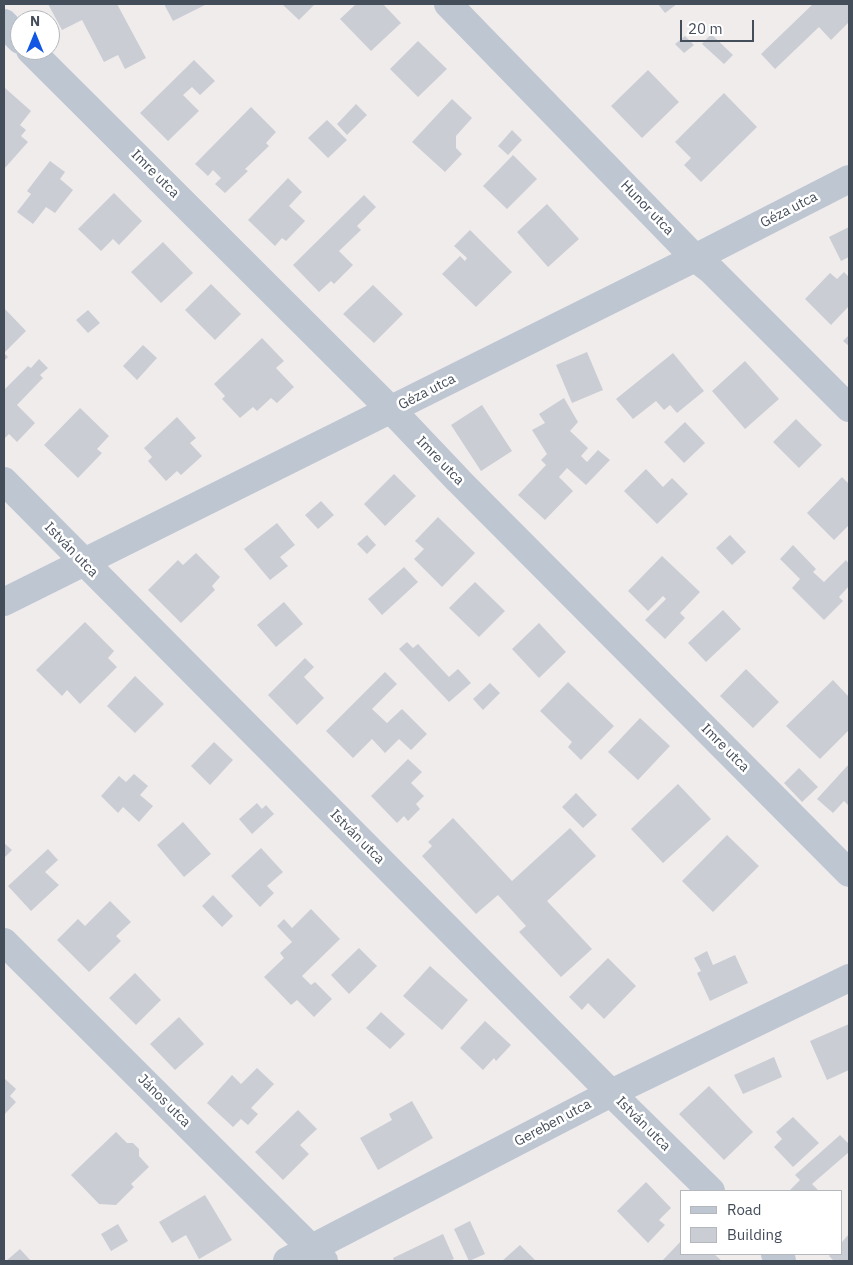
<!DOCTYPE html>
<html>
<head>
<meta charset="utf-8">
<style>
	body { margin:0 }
	#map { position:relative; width:853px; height:1265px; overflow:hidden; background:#efeceb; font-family:"IBM Plex Sans",sans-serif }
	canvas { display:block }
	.frame { position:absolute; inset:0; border:5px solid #444d5a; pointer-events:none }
	.legend { position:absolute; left:680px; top:1190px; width:162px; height:65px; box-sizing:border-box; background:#fff; border:1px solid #b4b8bd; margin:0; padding:6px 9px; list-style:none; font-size:15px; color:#444d5a }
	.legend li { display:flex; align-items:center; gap:10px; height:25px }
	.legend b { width:25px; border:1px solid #b4b8bd }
	.north { position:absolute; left:10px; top:10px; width:50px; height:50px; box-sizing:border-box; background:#fff; border:1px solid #b4b8bd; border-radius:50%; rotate:0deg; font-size:14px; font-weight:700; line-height:20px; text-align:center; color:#444d5a }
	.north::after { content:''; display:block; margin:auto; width:18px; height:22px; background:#1157e4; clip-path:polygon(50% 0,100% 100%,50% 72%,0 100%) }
	.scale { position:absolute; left:680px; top:20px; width:74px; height:22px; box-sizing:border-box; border:2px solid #444d5a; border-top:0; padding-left:6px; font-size:15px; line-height:18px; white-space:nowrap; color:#444d5a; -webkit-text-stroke:4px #fff; paint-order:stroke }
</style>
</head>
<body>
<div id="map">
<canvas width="853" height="1265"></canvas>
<div class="frame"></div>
<ul class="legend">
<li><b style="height:6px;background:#bec6d2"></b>Road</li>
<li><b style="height:14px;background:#cbcdd4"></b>Building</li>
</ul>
<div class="north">N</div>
<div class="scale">20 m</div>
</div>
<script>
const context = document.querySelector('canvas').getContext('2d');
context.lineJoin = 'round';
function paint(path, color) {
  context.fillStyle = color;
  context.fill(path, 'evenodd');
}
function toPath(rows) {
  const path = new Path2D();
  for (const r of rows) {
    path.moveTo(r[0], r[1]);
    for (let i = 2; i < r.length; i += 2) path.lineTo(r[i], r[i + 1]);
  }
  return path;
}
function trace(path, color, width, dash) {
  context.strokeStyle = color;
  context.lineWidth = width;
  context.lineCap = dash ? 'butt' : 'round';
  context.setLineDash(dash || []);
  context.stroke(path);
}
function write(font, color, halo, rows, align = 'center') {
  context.font = font + ' "IBM Plex Sans",sans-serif';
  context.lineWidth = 5;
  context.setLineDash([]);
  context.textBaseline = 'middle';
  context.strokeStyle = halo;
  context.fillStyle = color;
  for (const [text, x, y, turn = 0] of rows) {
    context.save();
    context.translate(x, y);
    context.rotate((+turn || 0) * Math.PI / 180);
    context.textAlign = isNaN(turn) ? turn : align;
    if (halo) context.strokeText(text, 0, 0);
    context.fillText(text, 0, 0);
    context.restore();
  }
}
paint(toPath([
	[48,4,117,4,146,58,125,69,118,55,104,62,82,20,62,30],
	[164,4,207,4,173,21],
	[282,4,315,4,299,20],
	[356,4,383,4,401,23,371,51,340,19],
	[658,4,677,4,665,13],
	[813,4,849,4,849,22,831,40,819,27,775,69,761,54],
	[711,34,733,55,724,64,702,44],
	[685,36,694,45,684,53,675,44],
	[418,41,447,69,418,97,390,69],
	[194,60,215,81,200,95,192,87,183,95,199,111,168,141,140,113],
	[648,70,679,102,642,138,611,106],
	[5,88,31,111,20,125,26,130,21,136,28,142,4,169],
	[724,93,757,127,701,182,684,165,691,158,675,142],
	[452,99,472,118,456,136,456,148,462,154,445,172,412,142],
	[356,104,367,115,347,135,337,124],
	[251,107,276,132,266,143,269,146,245,169,248,171,225,193,215,184,221,178,213,170,208,176,195,164],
	[327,120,347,140,328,158,308,138],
	[512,130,522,140,508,155,498,146],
	[513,155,537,179,507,209,483,186],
	[50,161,65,172,60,179,73,190,55,213,46,207,33,224,17,212,31,194,27,191],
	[288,178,302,192,289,206,305,221,286,241,282,238,275,246,248,220],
	[114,193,142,221,119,245,113,239,101,251,78,229],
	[364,195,376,207,357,226,361,230,339,251,353,265,334,284,331,281,319,292,293,265],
	[547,204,579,239,548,267,517,232],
	[849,227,849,257,841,261,829,237],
	[470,230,512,272,476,307,442,274,460,256,465,261,467,258,454,246],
	[163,242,193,273,161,303,131,272],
	[844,272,849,277,849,306,831,325,805,299,830,273,837,279],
	[211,284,241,314,215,340,185,310],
	[373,285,403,314,374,343,343,314],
	[4,308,26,331,4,353,8,357,4,361],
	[88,310,100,323,88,333,76,320],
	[849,335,849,346,843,341],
	[262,338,284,361,276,368,294,387,277,403,271,398,257,411,253,407,240,418,222,399,225,396,214,384],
	[143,345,157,358,137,380,123,366],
	[587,352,603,390,572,403,556,365],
	[673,353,704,391,677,413,670,405,664,410,656,401,633,419,616,399],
	[39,359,48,368,40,375,43,378,17,405,35,423,17,442,9,434,4,439,4,390,28,366,31,368],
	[745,361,779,399,745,429,712,391],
	[564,398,578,422,570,431,588,448,581,456,587,462,598,450,610,460,586,485,567,468,559,477,573,491,545,520,518,495,546,465,541,460,547,454,532,430,545,423,539,414],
	[482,405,512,451,481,471,451,425],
	[80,408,109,436,97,449,102,453,78,478,44,445],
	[177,417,196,438,190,443,202,456,181,475,177,471,166,481,148,461,152,457,144,448],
	[796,419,822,445,799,468,773,442],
	[685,422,705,443,684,463,664,442],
	[646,469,663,487,672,478,688,494,657,524,624,491],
	[394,474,416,496,385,526,364,504],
	[842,477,849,484,849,525,834,540,807,513],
	[321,501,334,515,318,529,305,515],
	[438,517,475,553,442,587,414,559,424,549,415,541],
	[277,523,295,545,280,557,288,566,270,580,244,549],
	[367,535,376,545,367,554,357,544],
	[730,535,746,552,732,565,716,548],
	[793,545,816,569,813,572,824,582,846,560,849,564,849,586,839,597,843,601,824,620,792,588,800,579,780,559],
	[196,553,220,577,212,586,215,590,181,623,148,590,178,560,183,565],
	[662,556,700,592,680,613,685,618,665,639,645,620,666,599,663,596,648,611,628,591],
	[404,567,418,582,382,615,368,599],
	[475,582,505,611,479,637,449,608],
	[284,602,303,624,276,647,257,625],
	[723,610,741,629,706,662,688,643],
	[85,622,114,651,108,658,117,667,80,704,67,690,62,696,36,670],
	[539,623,566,652,539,678,512,649],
	[407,642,413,648,418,644,449,677,458,669,471,683,449,702,399,649],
	[305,658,314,667,304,677,324,698,297,725,268,695],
	[746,669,779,702,753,728,720,696],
	[385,672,397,684,372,709,387,723,402,709,427,734,411,750,399,739,385,753,372,739,353,758,326,731],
	[135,676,164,704,135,733,107,706],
	[833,680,849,697,849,730,820,759,786,726],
	[568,682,614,726,581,760,568,747,572,742,540,711],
	[490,683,500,693,483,710,473,699],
	[640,718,670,746,638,780,608,752],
	[214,742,233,760,210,785,191,766],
	[408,759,422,772,411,783,424,796,416,804,420,809,408,821,404,816,397,823,371,796],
	[849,764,849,806,844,801,833,813,817,799],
	[799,768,818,787,802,802,784,783],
	[134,774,148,786,140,795,153,806,139,822,123,807,118,813,101,796,119,776,126,782],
	[678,784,711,819,663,863,631,829],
	[576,793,597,815,583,828,562,807],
	[257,803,262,809,266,805,274,814,252,834,239,819],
	[453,818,512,881,570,828,596,856,547,901,592,949,561,977,519,932,526,926,498,895,476,914,422,856,432,846,428,842],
	[183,822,211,854,184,877,157,845],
	[727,835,759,866,713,912,682,881],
	[4,843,12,850,4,858],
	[261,848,283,872,267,886,274,893,260,907,231,876],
	[48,849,58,860,45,872,59,885,31,911,8,886],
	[213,895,233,916,222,927,202,906],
	[110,901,131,922,116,936,121,941,89,972,57,940,78,919,85,926],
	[311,909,340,939,302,976,311,985,315,982,332,999,314,1017,297,1000,291,1005,264,977,284,958,280,953,292,942,277,926,284,919,292,928],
	[359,948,377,966,349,994,331,975],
	[707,951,713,965,735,955,748,983,710,1001,697,973,701,971,694,958],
	[608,958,636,986,604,1019,588,1003,582,1010,569,997],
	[430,966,468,1000,442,1030,403,996],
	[135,973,161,1000,136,1025,109,998],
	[381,1012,405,1034,390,1049,366,1028],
	[179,1017,204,1044,175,1070,150,1044],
	[485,1021,511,1045,496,1061,494,1058,483,1070,460,1048],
	[849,1024,849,1070,827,1080,810,1041],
	[774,1057,782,1077,743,1094,734,1075],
	[257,1068,274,1084,251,1108,258,1114,248,1125,241,1119,233,1127,207,1103,232,1075,241,1084],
	[4,1078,16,1089,10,1096,16,1102,4,1115],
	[709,1086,753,1132,724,1160,679,1114],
	[412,1101,433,1138,378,1170,360,1138,392,1120,389,1114],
	[298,1110,317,1129,300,1145,309,1154,283,1180,255,1152],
	[793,1117,819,1143,793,1167,774,1147,782,1139,776,1132],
	[116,1132,127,1143,133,1143,139,1149,139,1156,149,1167,131,1184,134,1187,116,1205,99,1204,71,1175],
	[840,1135,849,1144,849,1152,812,1184,819,1191,789,1191,800,1180,795,1175],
	[646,1182,671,1208,659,1220,665,1225,648,1243,617,1211],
	[205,1195,232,1240,199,1259,186,1235,172,1243,159,1222],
	[470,1221,485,1254,469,1261,454,1229],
	[118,1224,128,1241,111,1251,101,1234],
	[443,1234,454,1259,449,1261,394,1261,393,1258],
	[849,1234,849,1261,834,1261,829,1256,831,1254,842,1254,842,1242],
	[682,1240,682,1254,714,1254,722,1261,662,1261],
	[520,1245,536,1261,502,1261],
	[20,1249,31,1261,6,1261]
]), '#cbcdd4');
trace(toPath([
	[448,4,695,258,712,271,849,408],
	[4,23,20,40],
	[30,50,402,421,459,481,849,873],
	[4,481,611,1093,711,1191],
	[4,602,695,258,849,179],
	[4,942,324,1261],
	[775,1254,782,1261],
	[287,1261,611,1093,849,978]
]), '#bec6d2', 28);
write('14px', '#444d5a', '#fff', [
	["Imre utca",155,174,45],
	["Hunor utca",647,208,46],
	["Géza utca",789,210,-27],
	["Géza utca",427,392,-27],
	["Imre utca",440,461,46],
	["István utca",71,550,46],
	["Imre utca",725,748,45],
	["István utca",357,837,45],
	["János utca",164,1101,45],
	["Gereben utca",553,1123,-28],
	["István utca",643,1124,45]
]);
</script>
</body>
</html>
